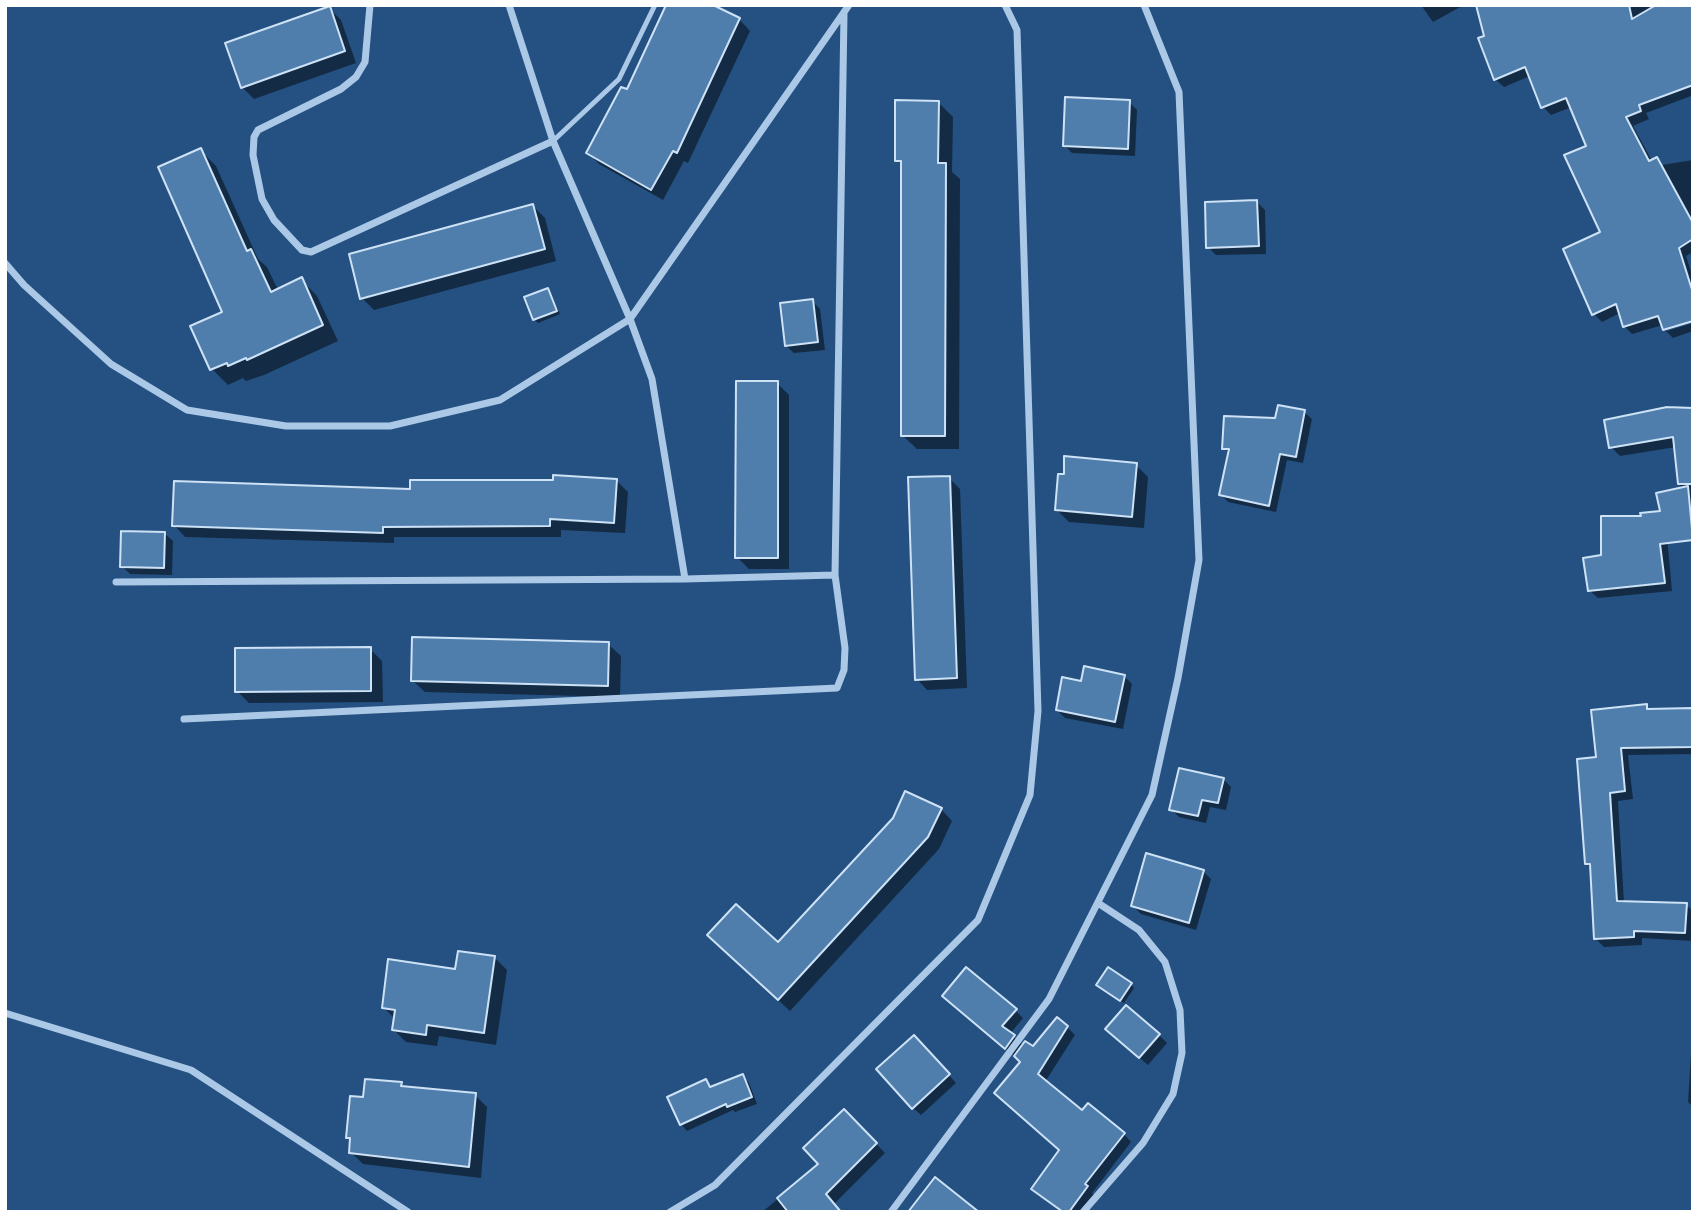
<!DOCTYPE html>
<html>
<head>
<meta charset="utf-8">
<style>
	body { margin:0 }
	#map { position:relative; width:1698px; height:1217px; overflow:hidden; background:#245181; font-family:"Source Sans 3",sans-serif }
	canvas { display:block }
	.frame { position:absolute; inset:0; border:7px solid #fff; pointer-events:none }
</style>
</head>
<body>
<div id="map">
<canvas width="1698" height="1217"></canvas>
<div class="frame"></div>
</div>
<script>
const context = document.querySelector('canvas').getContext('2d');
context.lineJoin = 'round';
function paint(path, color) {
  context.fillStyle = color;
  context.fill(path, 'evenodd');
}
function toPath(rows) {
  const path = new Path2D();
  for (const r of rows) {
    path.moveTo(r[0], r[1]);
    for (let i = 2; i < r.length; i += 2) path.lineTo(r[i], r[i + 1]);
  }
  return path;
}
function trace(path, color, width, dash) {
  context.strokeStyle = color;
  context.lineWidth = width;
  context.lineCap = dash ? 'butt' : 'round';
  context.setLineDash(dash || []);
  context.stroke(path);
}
paint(toPath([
	[1421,5,1464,5,1433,22],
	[1532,5,1693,5,1693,108,1691,96,1646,113,1649,119,1633,126,1652,161,1657,159,1662,165,1693,160,1693,252,1686,256,1693,278,1693,319,1667,327,1667,331,1693,323,1693,331,1673,338,1664,329,1663,325,1632,334,1624,326,1620,313,1602,322,1594,314,1602,233,1588,148,1572,107,1551,115,1543,107,1530,76,1504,87,1495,79],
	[329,8,341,20,356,63,254,99,242,87],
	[739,19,750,31,688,163,684,161,663,200,599,164,588,152,627,91],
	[938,102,953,117,952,172,960,179,959,449,917,449,902,435,903,166,897,160],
	[1129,102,1137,110,1135,156,1072,153,1064,145],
	[200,150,216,166,258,259,267,267,278,290,301,279,317,296,338,341,264,375,246,381,243,378,228,385,212,369,192,327,224,313],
	[1257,202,1265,210,1266,254,1216,255,1208,247],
	[533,206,545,218,556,261,374,310,362,298],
	[548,290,560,314,538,323,534,319],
	[812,301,820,309,825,350,794,353,786,346],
	[777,383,789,395,789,569,749,569,737,557],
	[1693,410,1693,512,1692,512,1682,503,1676,447,1620,456,1611,447],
	[1304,412,1312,419,1303,463,1287,460,1276,512,1228,502,1221,495,1230,454,1224,448,1277,420],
	[1136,465,1148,477,1144,528,1069,522,1057,510],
	[949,478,960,489,967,688,927,690,917,679],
	[616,480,628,492,625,533,561,530,561,537,394,537,394,543,185,537,174,525,412,491],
	[1666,525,1672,591,1598,598,1590,591,1602,557],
	[165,534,173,541,172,575,130,574,122,566],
	[608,644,621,656,620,697,425,692,412,680],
	[370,649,382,661,383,702,249,703,237,691],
	[1124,676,1132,684,1123,729,1065,718,1057,710],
	[1646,706,1651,710,1693,708,1693,754,1628,755,1633,799,1618,801,1624,903,1686,905,1693,911,1693,941,1642,938,1642,945,1604,947,1595,938,1592,869,1587,864,1598,758],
	[1223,779,1231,787,1226,810,1210,807,1206,823,1179,817,1171,809],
	[941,809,952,821,939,849,790,1011,721,947,778,945],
	[1203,871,1211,879,1196,930,1141,914,1133,906],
	[495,958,507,970,496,1045,439,1036,437,1046,406,1042,394,1030,395,1019,383,1007,457,971],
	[1131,984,1134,988,1124,1003,1102,988],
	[952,1004,1015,1010,1023,1018,1010,1034,1024,1046,1033,1048,1067,1027,1075,1035,1045,1082,1082,1113,1124,1134,1131,1142,1092,1193,1094,1195,1082,1212,1063,1212,1033,1189,1061,1150,1022,1062],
	[1159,1035,1167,1043,1148,1065,1115,1037],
	[922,1045,956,1083,921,1115,913,1108],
	[1691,1054,1693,1054,1693,1107,1688,1102],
	[743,1076,749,1083,757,1104,735,1112,733,1110,687,1131,681,1124,706,1081,713,1088],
	[401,1084,405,1089,475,1095,487,1107,481,1178,363,1164,351,1152,352,1141,348,1137,365,1099],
	[844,1111,885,1153,834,1204,841,1212,762,1212,821,1164]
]), '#0007');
const building = toPath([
	[666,5,713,5,740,18,677,153,673,151,651,190,586,153,621,87,627,89,666,5],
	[1476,5,1629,5,1632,19,1656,5,1693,5,1693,85,1639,105,1641,111,1626,117,1649,161,1657,157,1693,223,1693,239,1679,248,1693,293,1693,321,1663,330,1658,316,1623,327,1616,304,1592,315,1563,249,1600,232,1564,155,1586,146,1566,98,1541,108,1525,67,1494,80,1478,38,1484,36,1476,5],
	[330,6,345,51,241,88,225,43,330,6],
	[1065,97,1130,100,1128,149,1063,146,1065,97],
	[895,100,939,101,938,163,946,163,945,436,901,436,901,161,895,161,895,100],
	[201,148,247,251,251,249,271,292,302,277,323,325,247,360,246,358,228,366,227,363,210,370,190,326,222,312,158,167,201,148],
	[1257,200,1259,246,1206,248,1205,202,1257,200],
	[533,204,545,249,360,299,349,254,533,204],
	[548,288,557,311,533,320,524,297,548,288],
	[813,299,818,342,785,346,780,303,813,299],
	[736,381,778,381,778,558,735,558,736,381],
	[1278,405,1305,410,1296,457,1280,454,1269,506,1219,495,1229,449,1222,449,1224,416,1275,418,1278,405],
	[1667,407,1693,408,1693,484,1678,484,1673,437,1609,448,1604,420,1667,407],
	[1064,456,1137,463,1132,517,1055,510,1058,474,1064,474,1064,456],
	[553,475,617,479,614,523,550,519,550,526,383,527,383,533,172,526,174,481,410,489,410,480,553,480,553,475],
	[950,476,957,678,915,680,908,477,950,476],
	[1688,486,1693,540,1660,544,1665,583,1588,591,1583,558,1601,555,1601,516,1641,516,1640,513,1660,511,1656,493,1688,486],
	[121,531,165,532,164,568,120,567,121,531],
	[412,637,609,642,608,686,411,681,412,637],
	[371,647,371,691,235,692,235,648,371,647],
	[1084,666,1125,675,1115,722,1056,710,1062,677,1081,681,1084,666],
	[1647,704,1647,709,1693,708,1693,747,1621,748,1625,791,1610,793,1617,901,1687,903,1685,933,1634,931,1634,937,1594,939,1590,864,1585,864,1577,759,1596,757,1591,710,1647,704],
	[1179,768,1224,778,1218,803,1202,800,1198,816,1169,810,1179,768],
	[905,791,942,808,928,837,778,1000,707,935,736,904,778,942,893,818,905,791],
	[1146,853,1204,870,1189,923,1131,906,1146,853],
	[458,951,495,956,484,1033,427,1025,426,1035,392,1030,395,1010,382,1008,388,959,455,969,458,951],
	[966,967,1017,1009,1002,1026,1015,1035,1005,1049,942,996,966,967],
	[1108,967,1132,983,1120,1001,1096,985,1108,967],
	[1126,1005,1160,1034,1139,1058,1105,1029,1126,1005],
	[1057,1017,1068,1026,1038,1074,1082,1110,1088,1103,1125,1133,1085,1184,1088,1186,1069,1212,1063,1212,1031,1189,1059,1150,994,1093,1020,1062,1014,1056,1025,1041,1033,1046,1057,1017],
	[914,1035,950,1074,912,1109,876,1069,914,1035],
	[743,1074,752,1097,727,1107,726,1104,680,1125,667,1097,706,1079,710,1087,743,1074],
	[365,1079,402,1082,401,1086,476,1093,469,1167,349,1153,350,1138,346,1138,350,1096,363,1097,365,1079],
	[844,1109,877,1143,826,1194,841,1212,788,1212,777,1198,818,1164,803,1148,844,1109],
	[935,1177,979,1212,908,1212,935,1177]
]);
paint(building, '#507eac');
trace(building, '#cee2f6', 2);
trace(toPath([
	[553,141,619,79,655,5]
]), '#abc9e7', 5);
trace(toPath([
	[370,5,365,62,356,77,341,89,258,130,254,137,253,155,262,199,274,220,302,250,311,252,553,141],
	[509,5,553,141,630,319,652,379,685,579],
	[5,263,24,285,111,364,187,410,286,426,390,426,500,400,630,319,849,5],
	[116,582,685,579,835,575],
	[184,719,837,688,844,670,845,648,835,575,844,14],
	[5,1013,191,1070,408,1212],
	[670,1212,715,1185,978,920,1030,795,1038,711,1017,30,1005,5],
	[891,1212,1049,999,1152,795,1178,678,1199,560,1179,92,1144,5],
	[1083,1212,1143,1143,1173,1094,1182,1053,1180,1010,1165,962,1139,930,1098,903]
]), '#abc9e7', 7);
</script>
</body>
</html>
